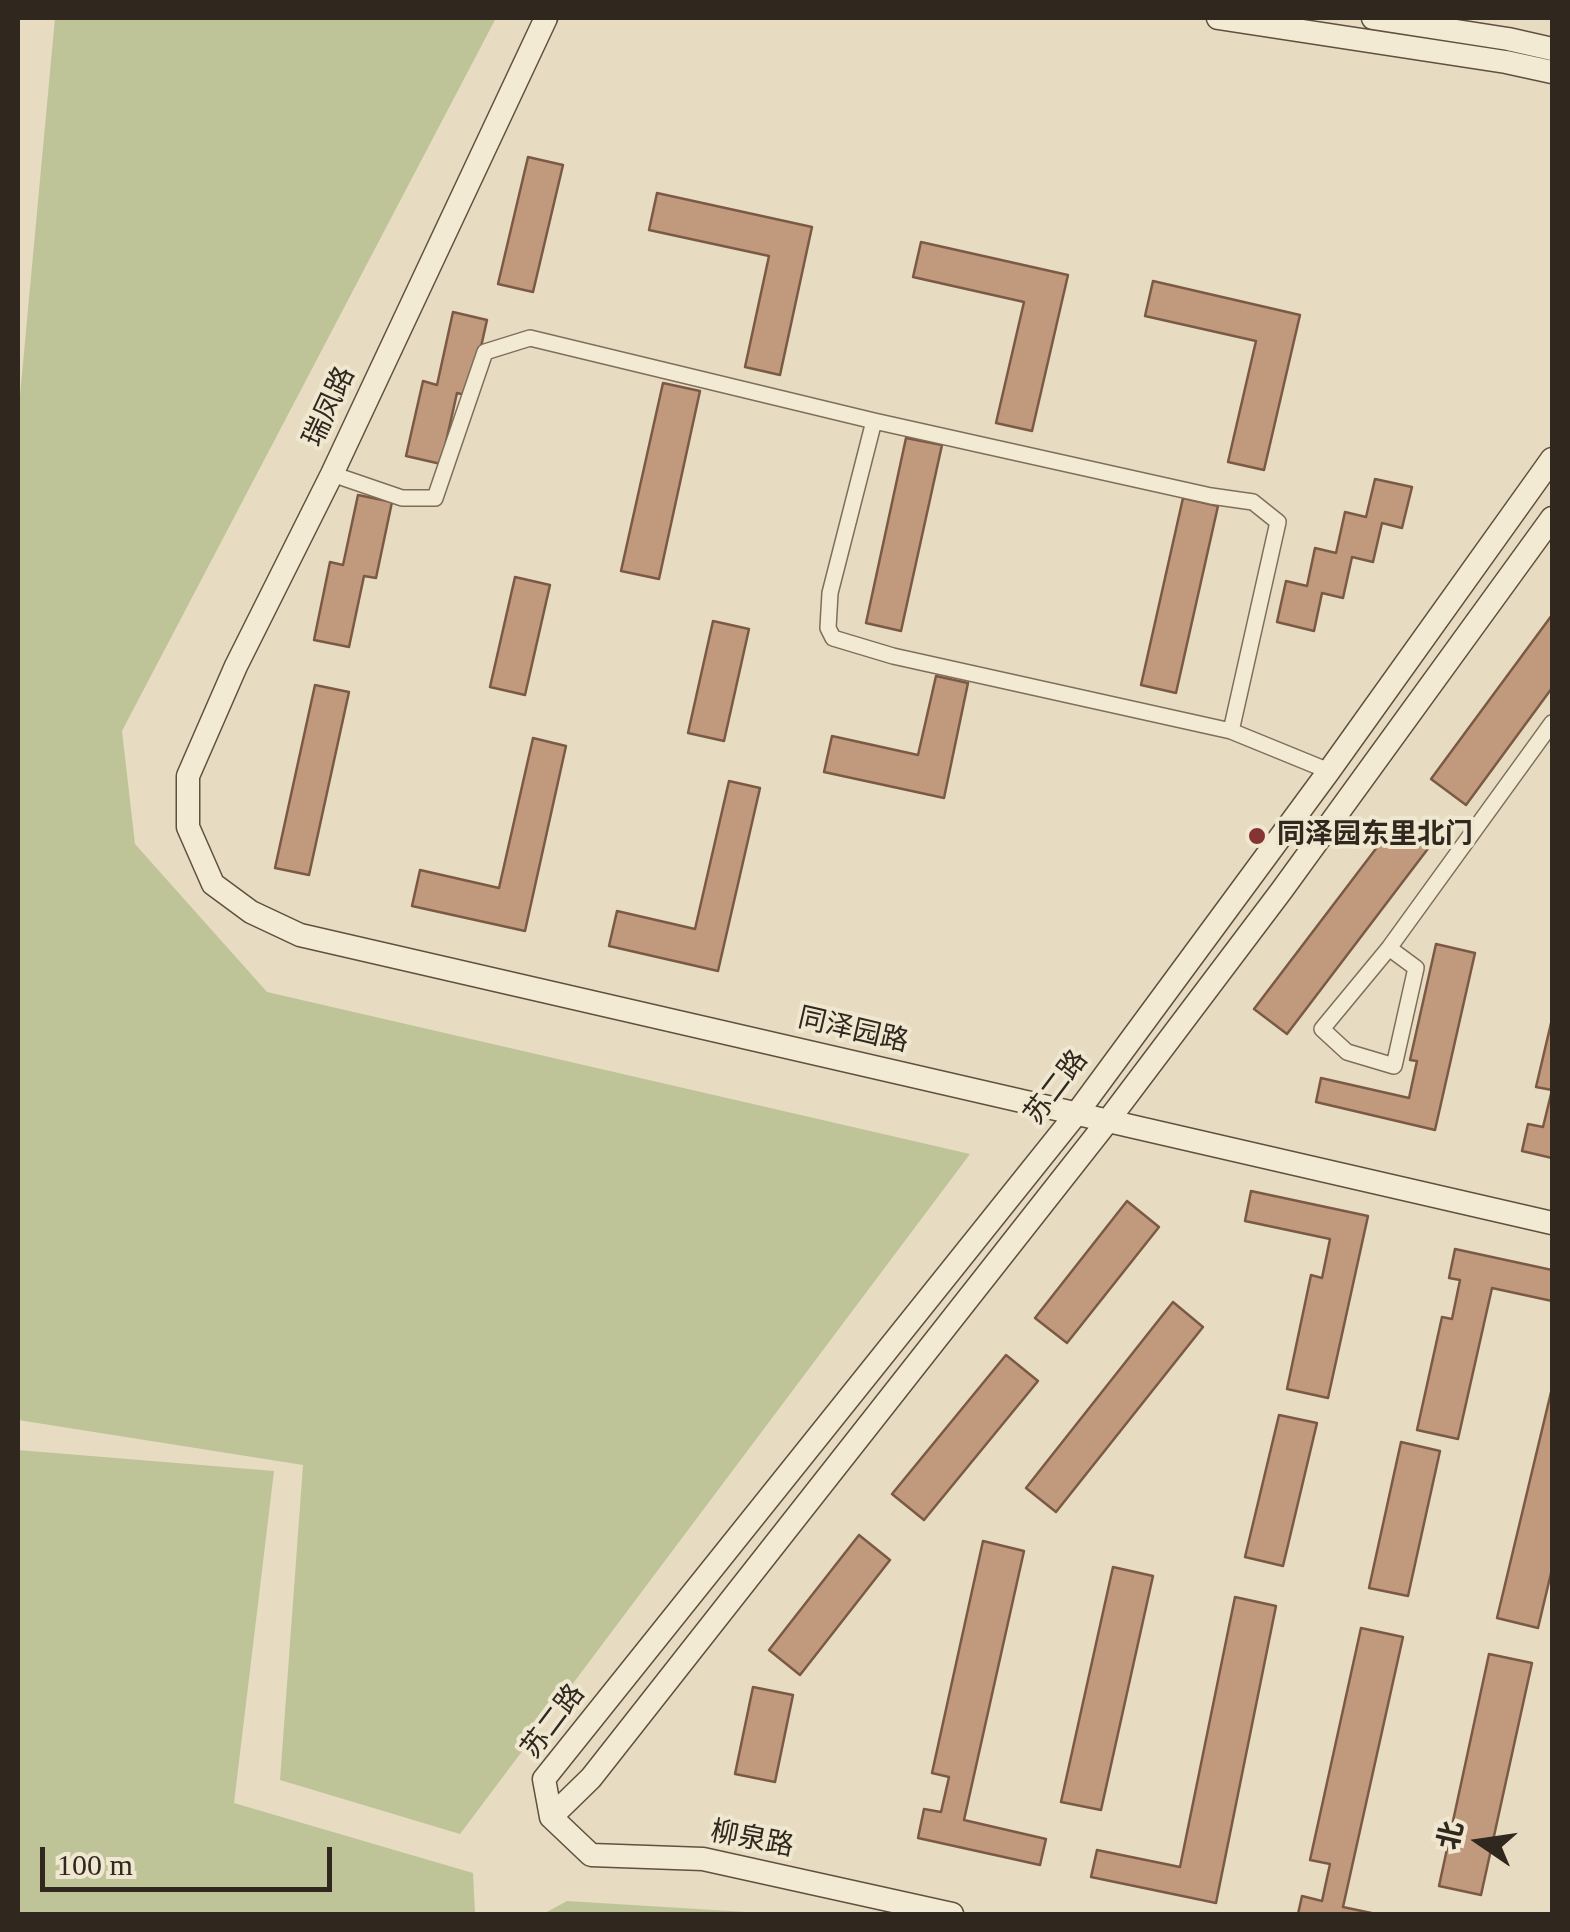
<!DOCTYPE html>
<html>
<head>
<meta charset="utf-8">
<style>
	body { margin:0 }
	#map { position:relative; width:1570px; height:1932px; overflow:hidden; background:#e7dcc2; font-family:"Times New Roman","Noto Sans SC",serif }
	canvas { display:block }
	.frame { position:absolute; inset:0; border:20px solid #30271e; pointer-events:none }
	.north { position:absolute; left:1430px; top:1792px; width:100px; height:100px; -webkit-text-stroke:8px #f0e7d0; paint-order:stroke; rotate:283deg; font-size:28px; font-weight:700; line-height:40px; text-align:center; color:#30271e }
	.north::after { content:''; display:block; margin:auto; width:35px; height:45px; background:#30271e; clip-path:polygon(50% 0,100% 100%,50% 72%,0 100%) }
	.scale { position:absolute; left:40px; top:1847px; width:292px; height:45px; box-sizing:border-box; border:5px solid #30271e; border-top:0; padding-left:12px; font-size:30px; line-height:35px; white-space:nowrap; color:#30271e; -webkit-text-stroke:8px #f0e7d0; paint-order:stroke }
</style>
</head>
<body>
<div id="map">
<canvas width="1570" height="1932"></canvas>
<div class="frame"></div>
<div class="north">北</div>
<div class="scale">100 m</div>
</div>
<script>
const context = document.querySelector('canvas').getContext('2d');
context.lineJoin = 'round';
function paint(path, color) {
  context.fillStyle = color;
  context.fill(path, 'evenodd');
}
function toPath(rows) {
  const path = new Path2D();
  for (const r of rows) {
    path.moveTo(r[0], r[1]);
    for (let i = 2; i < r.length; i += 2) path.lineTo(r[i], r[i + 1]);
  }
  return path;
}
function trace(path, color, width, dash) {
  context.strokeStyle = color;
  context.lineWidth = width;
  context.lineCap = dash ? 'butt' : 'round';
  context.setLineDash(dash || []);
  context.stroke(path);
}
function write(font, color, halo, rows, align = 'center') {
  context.font = font + ' "Times New Roman","Noto Sans SC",serif';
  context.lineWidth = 8;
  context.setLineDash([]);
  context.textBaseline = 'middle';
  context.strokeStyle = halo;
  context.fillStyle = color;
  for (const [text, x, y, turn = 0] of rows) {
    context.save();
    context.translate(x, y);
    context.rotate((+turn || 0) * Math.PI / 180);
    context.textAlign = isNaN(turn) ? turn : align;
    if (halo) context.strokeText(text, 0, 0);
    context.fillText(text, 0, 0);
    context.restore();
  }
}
paint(toPath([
	[55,18,496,18,122,731,135,844,267,992,970,1154,460,1834,280,1780,303,1465,18,1420,18,417],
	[18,1450,274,1471,234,1803,473,1873,475,1913,481,1914,18,1914],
	[567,1901,779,1914,543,1914]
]), '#bec498');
const building = toPath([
	[528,157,563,165,533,292,498,284,528,157],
	[657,193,812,227,780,375,745,367,769,256,649,230,657,193],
	[921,242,1068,275,1032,431,996,423,1024,302,913,277,921,242],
	[1153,281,1300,315,1264,470,1228,462,1256,341,1145,316,1153,281],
	[453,312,487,320,470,396,457,393,441,464,406,456,423,381,437,385,453,312],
	[663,383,700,391,659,579,621,571,663,383],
	[906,438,942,445,901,631,866,623,906,438],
	[1375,479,1412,487,1402,528,1382,523,1373,562,1352,557,1343,598,1322,593,1314,631,1277,622,1286,581,1307,586,1315,548,1336,553,1345,512,1366,517,1375,479],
	[358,495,392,502,376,578,364,576,349,647,314,640,330,562,343,565,358,495],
	[1183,498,1218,506,1176,693,1141,685,1183,498],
	[515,577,550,585,525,695,490,687,515,577],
	[1552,615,1552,688,1466,805,1431,779,1552,615],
	[713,621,749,629,724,741,688,733,713,621],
	[936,676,968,683,944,798,824,772,832,736,918,755,936,676],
	[315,685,349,692,309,875,275,868,315,685],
	[533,738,566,746,525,931,412,906,420,870,499,888,533,738],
	[729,781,760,788,718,971,609,946,617,911,695,929,729,781],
	[1397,821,1430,846,1287,1034,1254,1009,1397,821],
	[1436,944,1475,953,1435,1130,1316,1102,1321,1078,1409,1098,1417,1061,1410,1060,1436,944],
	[1552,1019,1552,1158,1522,1151,1528,1124,1543,1127,1552,1090,1536,1087,1552,1019],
	[1251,1191,1368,1216,1328,1398,1287,1389,1311,1275,1322,1278,1330,1239,1245,1221,1251,1191],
	[1127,1201,1159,1227,1067,1343,1035,1318,1127,1201],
	[1455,1249,1552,1270,1552,1301,1492,1288,1458,1439,1417,1430,1442,1317,1452,1319,1460,1280,1449,1278,1455,1249],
	[1173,1302,1203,1327,1056,1512,1026,1488,1173,1302],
	[1006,1355,1038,1381,924,1520,892,1494,1006,1355],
	[1552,1388,1552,1569,1538,1628,1497,1618,1552,1388],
	[1279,1415,1317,1423,1283,1566,1245,1557,1279,1415],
	[1401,1442,1440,1451,1408,1596,1369,1588,1401,1442],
	[859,1535,890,1560,800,1675,769,1650,859,1535],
	[983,1541,1024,1551,964,1820,1046,1839,1040,1865,918,1838,924,1809,941,1812,949,1777,932,1773,983,1541],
	[1113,1567,1153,1576,1101,1810,1061,1802,1113,1567],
	[1235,1597,1276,1606,1216,1903,1091,1877,1097,1850,1180,1867,1235,1597],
	[1361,1628,1403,1637,1343,1907,1376,1914,1298,1914,1302,1896,1322,1901,1330,1864,1310,1860,1361,1628],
	[1489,1654,1532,1663,1481,1895,1439,1886,1489,1654],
	[753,1687,793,1695,775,1782,735,1774,753,1687]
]);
paint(building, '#c1997d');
trace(building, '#7b5a45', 2.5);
const street = toPath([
	[874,421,830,593,828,628,833,638,893,656,1231,731,1329,771],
	[332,474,402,498,435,498,485,352,530,338,874,421,1211,496,1253,502,1278,522,1231,731],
	[1389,948,1416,968,1394,1066,1347,1052,1322,1029,1389,948,1552,723]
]);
const secondary = toPath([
	[546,18,332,474,236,666,188,776,188,827,213,884,251,912,300,935,1552,1223],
	[1218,18,1506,62,1552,72],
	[1373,18,1508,39,1552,49],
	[551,1817,544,1779,1077,1113,1329,771,1552,459],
	[551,1817,591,1778,1107,1122,1282,890,1552,518],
	[551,1817,591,1855,703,1859,952,1914]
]);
trace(street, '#7f6e5b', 18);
trace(secondary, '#60503f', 25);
trace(street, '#f3ead4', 15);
trace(secondary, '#f3ead4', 22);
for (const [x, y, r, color] of [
	[1257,836,10,"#863333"]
]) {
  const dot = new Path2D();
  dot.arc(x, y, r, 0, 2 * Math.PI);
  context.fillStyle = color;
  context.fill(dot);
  trace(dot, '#f0e7d0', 4);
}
write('28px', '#30271e', '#f0e7d0', [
	["瑞凤路",330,407,-65],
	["同泽园路",853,1031,13],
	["苏二路",1057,1088,-53],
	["苏二路",554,1722,-53],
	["柳泉路",752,1840,11]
]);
write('bold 28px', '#30271e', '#f0e7d0', [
	["同泽园东里北门",1277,836]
], 'left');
</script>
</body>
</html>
